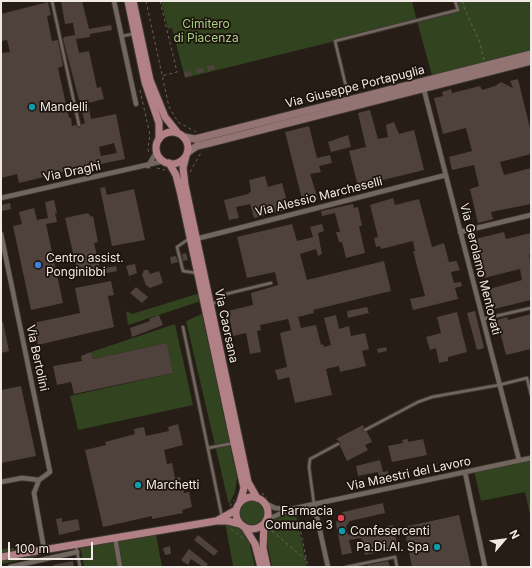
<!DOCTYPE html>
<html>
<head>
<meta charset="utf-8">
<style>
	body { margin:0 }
	#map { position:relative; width:532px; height:568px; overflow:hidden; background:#261d16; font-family:Inter,sans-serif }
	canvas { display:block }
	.frame { position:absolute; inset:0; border:2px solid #f0e9e5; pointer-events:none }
	.north { position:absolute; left:484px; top:520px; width:40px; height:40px; -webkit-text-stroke:3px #1d130d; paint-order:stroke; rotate:62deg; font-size:11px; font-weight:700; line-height:16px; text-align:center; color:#f0e9e5 }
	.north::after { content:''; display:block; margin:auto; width:14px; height:18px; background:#f0e9e5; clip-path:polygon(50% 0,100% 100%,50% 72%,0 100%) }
	.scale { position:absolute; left:8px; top:542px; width:85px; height:18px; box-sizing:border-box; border:2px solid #f0e9e5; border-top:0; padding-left:5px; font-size:12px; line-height:14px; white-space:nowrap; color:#f0e9e5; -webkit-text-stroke:3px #1d130d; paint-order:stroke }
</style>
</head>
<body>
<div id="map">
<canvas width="532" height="568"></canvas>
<div class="frame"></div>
<div class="north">N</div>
<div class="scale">100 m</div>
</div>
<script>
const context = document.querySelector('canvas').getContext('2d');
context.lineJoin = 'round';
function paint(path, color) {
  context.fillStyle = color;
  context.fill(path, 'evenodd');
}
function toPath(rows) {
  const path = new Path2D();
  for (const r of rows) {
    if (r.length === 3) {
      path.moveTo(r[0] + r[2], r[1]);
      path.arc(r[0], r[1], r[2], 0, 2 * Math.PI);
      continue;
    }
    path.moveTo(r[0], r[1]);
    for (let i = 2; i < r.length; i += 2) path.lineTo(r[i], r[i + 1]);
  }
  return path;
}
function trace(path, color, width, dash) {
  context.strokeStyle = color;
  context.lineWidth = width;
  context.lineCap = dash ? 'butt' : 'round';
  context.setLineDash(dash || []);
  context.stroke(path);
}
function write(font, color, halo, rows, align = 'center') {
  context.font = font + ' Inter,sans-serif';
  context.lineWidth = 3.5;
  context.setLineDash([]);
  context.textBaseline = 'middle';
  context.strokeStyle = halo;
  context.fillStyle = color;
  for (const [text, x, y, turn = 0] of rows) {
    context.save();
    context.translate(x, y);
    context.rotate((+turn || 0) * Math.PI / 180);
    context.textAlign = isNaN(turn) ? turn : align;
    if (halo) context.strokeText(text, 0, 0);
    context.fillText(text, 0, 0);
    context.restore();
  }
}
paint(toPath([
	[161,1,412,1,417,21,457,11,455,1,531,1,531,54,433,79,417,21,185,78,172,28,168,29],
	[200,293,201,301,128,325,126,311,132,314],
	[202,314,237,478,235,492,229,505,186,321],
	[175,324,193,405,78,430,70,396,173,373,167,343,93,359,91,352],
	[531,458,531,515,530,515,525,492,481,501,474,470],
	[253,513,14],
	[295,510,307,567,272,567,266,536,267,527,272,521],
	[225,522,242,529,249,541,255,567,230,567,233,566],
	[156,534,162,567,84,567,80,547],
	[34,546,36,557,1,564,1,549]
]), '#31431f');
paint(toPath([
	[61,1,82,1,89,29,111,25,112,30,90,34,90,37,76,39,79,53,89,51,97,88,101,87,104,99,88,103,91,119,116,114,125,159,91,166,87,164,85,167,19,183,17,174,1,178,1,53,10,52,7,40,1,41,1,14,48,2,51,15,47,16,52,41,58,40,63,66,58,68,69,118,71,118,72,126,76,125,79,128,82,124,85,123,63,39,64,37,75,35,73,23,65,24],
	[114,143,117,153,101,156,99,147],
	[214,65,215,69,208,71,207,66],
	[203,68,204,72,197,74,196,69],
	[191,71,192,75,185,77,184,72],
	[518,79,531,132,531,154,500,162,504,175,531,168,531,204,491,212,493,219,478,223,470,189,479,186,474,165,452,170,449,157,472,151,466,128,443,134,434,98,443,96,442,92,451,89,452,93,480,86,482,90,495,86,501,82,513,88,510,81],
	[370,110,378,139,388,137,386,125,394,122,399,134,414,130,424,170,375,182,375,186,359,190,349,151,366,147,358,113],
	[309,126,317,158,330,155,332,163,319,166,321,172,310,174,318,199,303,203,285,132],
	[348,135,351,147,331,152,328,142],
	[265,176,268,187,282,183,289,209,254,218,250,204,236,207,239,218,229,220,224,200,248,194,251,191,249,180],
	[105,187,107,195,134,189,145,240,112,246,100,188],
	[393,198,395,205,419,199,432,247,444,243,449,262,456,261,457,262,460,270,451,272,454,283,461,282,462,286,455,288,458,299,413,310,410,299,425,296,413,251,415,251,413,241,381,249,380,246,376,247,374,238,378,237,370,205],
	[54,200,57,213,55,213,57,222,46,224,63,303,31,310,13,226,22,224,19,212,34,208,37,220,48,218,45,202],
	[10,203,11,209,2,211,1,205],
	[353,204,354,208,358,207,362,226,359,226,365,253,346,258,342,242,339,242,336,232,340,232,335,213,322,216,321,211],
	[88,213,91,217,93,216,98,242,94,243,100,269,116,266,117,271,81,278,79,266,76,266,65,218],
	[292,224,297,241,313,237,310,227,322,224,324,231,318,233,322,254,318,256,316,249,300,254,307,280,384,261,391,291,313,310,314,313,298,317,301,328,316,325,321,345,323,344,324,347,331,345,324,318,336,315,339,329,349,326,351,336,365,333,369,349,362,351,366,366,340,372,339,366,326,369,332,395,295,403,289,377,278,380,275,370,287,367,280,333,291,330,288,319,260,325,261,330,257,331,261,352,250,354,246,333,233,336,228,311,253,305,251,293,278,285,275,272,247,278,237,237],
	[504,232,506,239,531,233,531,255,529,255,531,265,531,300,494,309,489,289,522,280,520,269,484,278,475,239],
	[186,253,188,260,183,261,182,254],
	[176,256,178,262,171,264,170,257],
	[135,264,137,273,129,276,126,266],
	[144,270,148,270,150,274,159,271,163,283,150,288,146,285,142,275],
	[111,281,114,295,108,296,114,327,38,345,33,323,80,313,75,288],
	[136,287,148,297,142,303,130,293],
	[367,307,369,313,348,318,347,311],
	[475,311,484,348,477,350,467,313],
	[457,312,467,352,448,357,448,361,439,363,436,348,430,350,426,337,441,333,437,317],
	[531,314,531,349,506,355,497,320,507,317,508,320],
	[159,315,163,325,132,337,130,328,150,321,149,319],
	[1,322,3,322,9,351,1,353],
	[167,343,173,373,74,394,71,382,57,385,53,366,82,361,81,356,91,352,93,359],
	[386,347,387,351,378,353,377,349],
	[21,386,36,456,1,463,1,390],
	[178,424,183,445,164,450,167,464,172,463,175,478,180,477,184,493,189,492,192,507,182,510,183,513,152,519,152,516,103,527,85,450,106,445,105,442,135,434,134,429,144,427,146,436,169,431,168,427],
	[363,425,364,427,362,431,367,432,372,442,365,445,368,450,347,461,340,446,340,442,336,439],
	[408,439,408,442,423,439,427,455,392,462,388,446,403,443,402,440],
	[380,460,383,472,388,471,389,480,380,482,378,472,358,476,356,466],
	[383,503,385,513,350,521,346,526,348,535,393,525,398,548,365,555,361,538,349,540,352,553,342,555,336,524,338,515,343,512],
	[459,515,471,567,412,567,404,527],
	[62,518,62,522,78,519,80,530,59,535,56,519],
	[198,535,218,551,214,556,194,540],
	[170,546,171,554,165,555,163,548],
	[189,549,208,564,206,567,203,567,191,559,188,565,181,560],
	[73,561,74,567,53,567,53,565],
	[388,561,390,567,368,567,368,565]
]), '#4f423c');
const lane = toPath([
	[52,1,79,125],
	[122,36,133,34],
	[349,99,335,41,458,10,455,1],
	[88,167,90,178],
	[190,238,177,247,183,271,196,273],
	[211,304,223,300,226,294,271,283],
	[483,319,531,308],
	[183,327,222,517],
	[365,430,418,402,432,397,499,385,527,378,531,395],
	[208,448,234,443],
	[314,504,309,467,310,459,338,444],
	[76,546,80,567],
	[346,567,395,557,397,567]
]);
const street = toPath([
	[114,1,136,104],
	[423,86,519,460],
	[148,166,157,151],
	[1,198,164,161],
	[460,232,531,215],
	[1,234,50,472,39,480],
	[196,239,446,175],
	[465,472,485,567],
	[1,482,22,478,39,480,34,493,44,549],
	[265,503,275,508,287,509],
	[314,504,328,567],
	[268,519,291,509,531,458],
	[115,537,120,567],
	[10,567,77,552]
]);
const secondary = toPath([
	[184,137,195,139,531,54],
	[188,152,197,146,210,143,531,61]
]);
const primary = toPath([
	[128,1,145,82,159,123,159,139],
	[133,1,150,80,165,117,177,132],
	[172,148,16],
	[186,156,183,168,185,185,248,482,257,498],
	[169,163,176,175,181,195,234,443,244,488,240,502],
	[252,513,16],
	[218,520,236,510],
	[264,524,263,548,267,567],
	[245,528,255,544,261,567],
	[1,557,216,521,228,521,240,524]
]);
trace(lane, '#403935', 4.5);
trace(street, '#403935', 6);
trace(secondary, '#403935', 9);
trace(primary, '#403935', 9);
trace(toPath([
	[146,1,169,107,178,122,196,132],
	[160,1,177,72,162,76],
	[463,1,463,5,480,43,484,60],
	[140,90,150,135,148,148,149,155],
	[157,168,165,170],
	[190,172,202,151],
	[262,493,267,498],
	[230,506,234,500],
	[291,515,297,514,308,567],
	[231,529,244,539],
	[272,531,306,560],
	[271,532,279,520]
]), '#6b625c', 1, [3, 3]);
trace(lane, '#72675e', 2.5);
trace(street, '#72675e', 4.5);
trace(secondary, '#927472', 7);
trace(primary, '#b28186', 7);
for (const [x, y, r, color] of [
	[32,107,4,"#0f9aa8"],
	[38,265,4,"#3f7fe0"],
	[138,485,4,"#0f9aa8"],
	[341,518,4,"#e0444e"],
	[342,531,4,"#0f9aa8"],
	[437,547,4,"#0f9aa8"]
]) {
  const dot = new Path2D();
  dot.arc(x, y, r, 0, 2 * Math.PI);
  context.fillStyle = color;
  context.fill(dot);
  trace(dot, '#1d130d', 1.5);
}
write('12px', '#a8cf86', '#1d130d', [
	["Cimitero",206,24],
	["di Piacenza",206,38]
]);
write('12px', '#f0e9e5', '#1d130d', [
	["Via Giuseppe Portapuglia",355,87,-14],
	["Via Draghi",72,172,-12],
	["Via Alessio Marcheselli",319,197,-14],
	["Via Gerolamo Mentovati",480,269,76],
	["Via Caorsana",226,326,78],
	["Via Bertolini",37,358,78],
	["Via Maestri del Lavoro",409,474,-12]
]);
write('12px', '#f0e9e5', '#1d130d', [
	["Mandelli",40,107],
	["Centro assist.",46,258],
	["Ponginibbi",46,272],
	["Marchetti",146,485],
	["Farmacia",333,511,"right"],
	["Comunale 3",333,525,"right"],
	["Confesercenti",350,531],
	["Pa.Di.Al. Spa",429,547,"right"]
], 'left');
</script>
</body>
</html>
